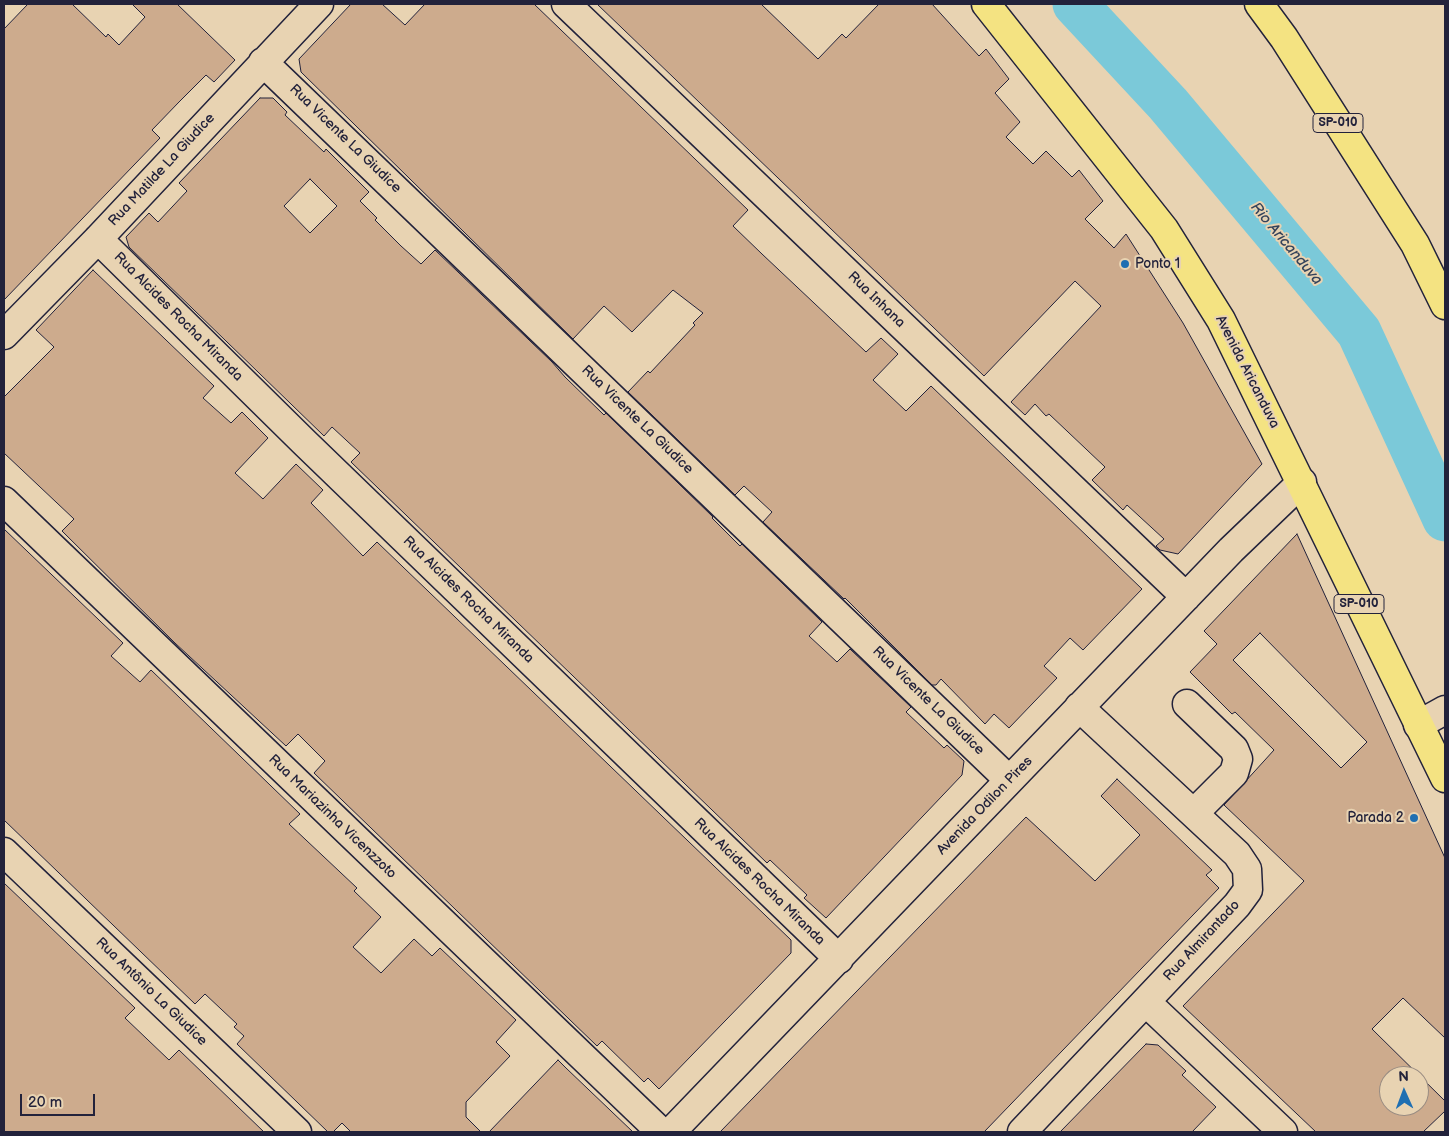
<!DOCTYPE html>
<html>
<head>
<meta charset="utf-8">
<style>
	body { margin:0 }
	#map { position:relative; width:1449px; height:1136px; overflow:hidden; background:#e8d3b2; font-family:"Balsamiq Sans",sans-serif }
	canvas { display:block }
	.frame { position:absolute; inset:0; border:5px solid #22223b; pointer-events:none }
	.north { position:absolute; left:1379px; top:1066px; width:50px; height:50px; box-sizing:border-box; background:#e8d3b2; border:1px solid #998c82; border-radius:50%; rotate:358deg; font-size:14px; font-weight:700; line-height:20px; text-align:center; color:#22223b }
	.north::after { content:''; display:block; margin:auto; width:18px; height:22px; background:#1f6fb2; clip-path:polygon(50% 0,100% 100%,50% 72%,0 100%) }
	.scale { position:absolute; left:20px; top:1094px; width:75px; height:22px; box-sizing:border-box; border:2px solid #22223b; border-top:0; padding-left:6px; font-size:15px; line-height:18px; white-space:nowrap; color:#22223b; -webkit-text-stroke:4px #e8d3b2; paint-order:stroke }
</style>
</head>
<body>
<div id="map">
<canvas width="1449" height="1136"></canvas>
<div class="frame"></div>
<div class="north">N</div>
<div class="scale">20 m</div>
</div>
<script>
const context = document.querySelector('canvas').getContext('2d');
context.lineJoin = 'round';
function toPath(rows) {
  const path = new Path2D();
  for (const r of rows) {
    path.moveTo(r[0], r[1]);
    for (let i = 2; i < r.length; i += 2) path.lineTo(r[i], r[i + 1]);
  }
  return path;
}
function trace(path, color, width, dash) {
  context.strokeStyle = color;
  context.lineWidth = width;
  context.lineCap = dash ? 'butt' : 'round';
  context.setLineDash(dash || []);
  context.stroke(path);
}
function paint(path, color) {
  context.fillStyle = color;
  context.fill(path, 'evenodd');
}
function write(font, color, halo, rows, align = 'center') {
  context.font = font + ' "Balsamiq Sans",sans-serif';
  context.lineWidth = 4;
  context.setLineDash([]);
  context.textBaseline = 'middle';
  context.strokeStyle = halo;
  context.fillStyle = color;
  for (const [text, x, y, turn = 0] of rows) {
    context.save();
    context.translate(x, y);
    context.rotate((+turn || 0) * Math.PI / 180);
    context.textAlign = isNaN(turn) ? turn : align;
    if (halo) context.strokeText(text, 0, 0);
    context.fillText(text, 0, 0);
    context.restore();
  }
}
trace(toPath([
	[1075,4,1168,104,1359,332,1445,519]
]), '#7bc9d9', 45);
const building = toPath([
	[28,4,72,4,106,37,108,34,119,45,145,17,132,4,177,4,235,60,214,82,206,75,179,102,152,130,160,138,4,300,4,29,28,4],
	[351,4,382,4,405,25,425,4,534,4,748,210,733,226,762,254,866,352,881,338,898,354,873,380,906,411,931,386,1142,589,1083,650,1070,638,1044,666,1057,678,1009,728,994,714,985,724,941,679,936,685,932,685,845,598,844,599,763,522,772,512,744,486,735,495,628,392,648,371,650,373,695,325,693,323,703,313,673,290,632,332,604,306,573,339,301,72,299,59,351,4],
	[597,4,761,4,818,59,842,34,846,38,879,4,932,4,979,56,986,49,1009,79,995,93,1020,122,1006,137,1033,164,1046,151,1072,177,1079,170,1103,201,1085,219,1114,248,1126,234,1183,323,1262,464,1178,554,1160,550,1156,546,1164,539,1127,505,1123,510,1092,480,1105,467,1049,414,1046,416,1035,404,1025,415,1011,402,1101,306,1075,281,984,376,597,4],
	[260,98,273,98,287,112,285,115,324,152,326,149,369,192,360,201,377,218,375,220,401,246,421,264,435,250,552,362,565,377,604,415,606,413,713,517,712,518,740,546,742,544,822,622,809,636,837,662,850,649,911,707,906,712,944,748,947,745,964,761,962,775,826,918,804,898,807,895,770,860,767,863,351,462,360,453,332,427,324,436,129,247,126,237,149,213,158,222,187,191,179,183,260,98],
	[310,179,337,206,310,233,284,206,310,179],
	[93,270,214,386,203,398,231,423,242,412,268,438,235,473,263,499,296,464,323,490,311,503,363,556,377,542,791,940,791,953,659,1089,648,1078,644,1082,602,1041,597,1046,314,773,325,761,298,734,286,746,175,643,62,531,74,519,4,453,4,397,54,347,36,330,93,270],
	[4,529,123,643,111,656,140,682,151,670,300,814,289,824,357,888,354,891,381,917,353,947,381,973,414,939,432,956,440,948,516,1020,496,1042,510,1056,466,1102,466,1117,481,1132,351,1132,342,1123,333,1132,328,1132,237,1044,244,1036,234,1027,237,1024,205,994,195,1004,4,820,4,529],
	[1297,534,1445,858,1445,1038,1403,998,1372,1029,1445,1101,1445,1111,1423,1132,1316,1132,1183,1006,1304,881,1224,805,1274,750,1235,712,1232,714,1190,672,1217,644,1204,631,1297,534],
	[1260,633,1367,742,1341,768,1233,660,1260,633],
	[1389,1076,1419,1076,1419,1106,1389,1106,1389,1076],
	[1117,779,1212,870,1206,875,1219,888,984,1132,720,1132,1026,817,1095,881,1140,835,1101,796,1117,779],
	[4,883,135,1008,125,1018,169,1060,179,1050,264,1132,4,1132,4,883],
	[1146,1044,1158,1045,1186,1071,1182,1075,1216,1107,1192,1132,1060,1132,1146,1044],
	[558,1060,566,1068,633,1132,489,1132,558,1060]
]);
paint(building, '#cdab8d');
trace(building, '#22223b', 1);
const minor = toPath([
	[566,4,1186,597],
	[263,62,1009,780],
	[98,239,304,442,839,959],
	[4,335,98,239,319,4],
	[4,501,661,1132],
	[1187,704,1234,749,1238,759,1234,773,1194,813],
	[1418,725,1445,710],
	[4,852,297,1132],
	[1146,1002,1283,1132],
	[671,1132,1231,550,1302,482],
	[1022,1132,1237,905,1248,890,1247,869,1237,854,1079,707]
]);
const highway = toPath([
	[986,4,1164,229,1221,320,1445,778],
	[1259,4,1284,38,1415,244,1445,305]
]);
trace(minor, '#22223b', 31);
trace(highway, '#22223b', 31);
trace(minor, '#e8d3b2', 28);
trace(highway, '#f4e382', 28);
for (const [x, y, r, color] of [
	[1125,264,5,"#1f6fb2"],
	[1414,818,5,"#1f6fb2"]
]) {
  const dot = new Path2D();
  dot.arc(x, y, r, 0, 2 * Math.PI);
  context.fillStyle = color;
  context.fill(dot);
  trace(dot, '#e8d3b2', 2);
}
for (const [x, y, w] of [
	[1338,123,50],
	[1359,604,50]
]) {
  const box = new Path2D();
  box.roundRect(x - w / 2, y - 9.5, w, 19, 4);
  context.fillStyle = '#e8d3b2';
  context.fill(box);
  trace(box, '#22223b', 1);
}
write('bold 12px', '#22223b', null, [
	["SP-010",1338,123],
	["SP-010",1359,604]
]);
write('14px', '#22223b', '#e8d3b2', [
	["Rua Vicente La Giudice",345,139,44],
	["Rua Matilde La Giudice",162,170,-47],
	["Rua Inhana",876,300,44],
	["Rua Alcides Rocha Miranda",178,317,45],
	["Avenida Aricanduva",1247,372,63],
	["Rua Vicente La Giudice",637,420,44],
	["Rua Alcides Rocha Miranda",468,600,44],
	["Rua Vicente La Giudice",928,701,44],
	["Avenida Odilon Pires",985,806,-46],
	["Rua Mariazinha Vicenzzoto",332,817,44],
	["Rua Alcides Rocha Miranda",759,882,44],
	["Rua Almirantado",1202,941,-47],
	["Rua Antônio La Giudice",151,992,44]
]);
write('14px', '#22223b', '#e8d3b2', [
	["Ponto 1",1135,264],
	["Parada 2",1404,818,"right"]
], 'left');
write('italic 15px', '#34435b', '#e8d3b2', [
	["Rio Aricanduva",1286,244,50]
]);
</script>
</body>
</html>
